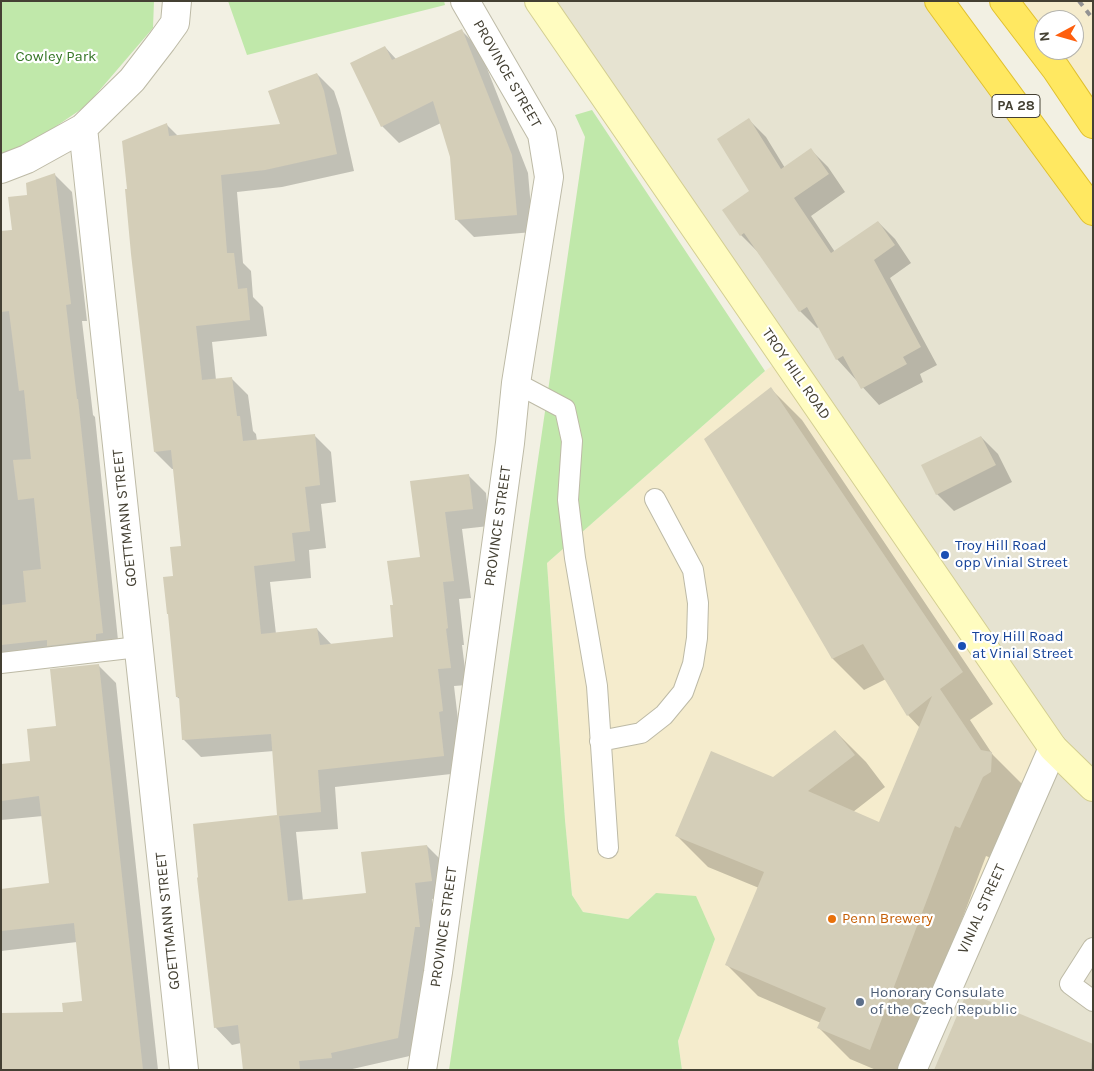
<!DOCTYPE html>
<html>
<head>
<meta charset="utf-8">
<style>
	body { margin:0 }
	#map { position:relative; width:1094px; height:1071px; overflow:hidden; background:#f2f0e3; font-family:Karla,sans-serif }
	canvas { display:block }
	.frame { position:absolute; inset:0; border:2px solid #444033; pointer-events:none }
	.north { position:absolute; left:1034px; top:10px; width:50px; height:50px; box-sizing:border-box; background:#fff; border:1px solid #b4b3ad; border-radius:50%; rotate:264deg; font-size:14px; font-weight:700; line-height:20px; text-align:center; color:#444033 }
	.north::after { content:''; display:block; margin:auto; width:18px; height:22px; background:#fe5f0e; clip-path:polygon(50% 0,100% 100%,50% 72%,0 100%) }
</style>
</head>
<body>
<div id="map">
<canvas width="1094" height="1071"></canvas>
<div class="frame"></div>
<div class="north">N</div>
</div>
<script>
const context = document.querySelector('canvas').getContext('2d');
context.lineJoin = 'round';
function paint(path, color) {
  context.fillStyle = color;
  context.fill(path, 'evenodd');
}
function toPath(rows) {
  const path = new Path2D();
  for (const r of rows) {
    path.moveTo(r[0], r[1]);
    for (let i = 2; i < r.length; i += 2) path.lineTo(r[i], r[i + 1]);
  }
  return path;
}
function trace(path, color, width, dash) {
  context.strokeStyle = color;
  context.lineWidth = width;
  context.lineCap = dash ? 'butt' : 'round';
  context.setLineDash(dash || []);
  context.stroke(path);
}
function write(font, color, halo, rows, align = 'center') {
  context.font = font + ' Karla,sans-serif';
  context.lineWidth = 4.5;
  context.setLineDash([]);
  context.textBaseline = 'middle';
  context.strokeStyle = halo;
  context.fillStyle = color;
  for (const [text, x, y, turn = 0] of rows) {
    context.save();
    context.translate(x, y);
    context.rotate((+turn || 0) * Math.PI / 180);
    context.textAlign = isNaN(turn) ? turn : align;
    if (halo) context.strokeText(text, 0, 0);
    context.fillText(text, 0, 0);
    context.restore();
  }
}
paint(toPath([
	[539,1,939,1,1093,211,1093,1070,912,1070,1053,748]
]), '#e6e3d1');
paint(toPath([
	[1004,1,1093,1,1093,124],
	[1044,20,1074,20,1074,50,1044,50],
	[784,357,1053,748,912,1070,682,1070,678,1041,715,939,656,893,628,919,583,912,572,895,565,820,547,563,765,371]
]), '#f5eccd');
paint(toPath([
	[1,1,154,1,153,28,86,106,18,152,1,157],
	[228,1,444,1,445,5,247,55],
	[592,110,765,371,547,563,565,820,572,895,583,912,628,919,656,893,696,896,715,939,678,1041,682,1070,449,1070,585,137,575,115]
]), '#c0e8aa');
paint(toPath([
	[462,31,479,48,528,173,533,232,474,237,456,219,451,157,441,123,399,143,382,126,385,47,396,59],
	[317,74,334,91,340,109,354,171,282,187,237,192,243,263,251,271,253,297,263,307,267,336,212,342,216,380,231,378,248,395,253,431,256,434,257,441,314,435,331,452,336,502,321,504,326,548,309,550,311,578,270,582,276,634,317,629,332,645,394,638,394,606,421,558,412,482,469,476,486,493,489,526,462,529,471,598,459,599,464,645,462,645,467,685,454,686,459,728,456,728,460,773,335,787,338,829,296,832,303,901,367,894,427,846,444,863,448,898,432,899,436,943,414,1055,348,1070,245,1070,241,1043,232,1045,215,1027,279,816,274,751,201,757,183,739,181,700,177,697,170,615,174,577,183,547,174,469,172,469,155,452,167,125,178,136,282,125],
	[749,120,766,137,785,168,811,150,828,167,845,192,811,216,835,252,878,222,895,239,911,263,890,278,937,365,920,374,923,382,879,405,837,359,819,327,817,328,800,311,758,252,741,235,751,191],
	[55,175,72,192,87,321,82,321,93,415,95,417,119,650,1,663,1,232,14,230,28,196],
	[771,389,802,420,993,704,970,720,993,755,1023,785,991,858,986,856,905,1070,876,1070,850,1059,819,1028,821,1023,758,996,727,965,759,888,708,867,677,836,774,778,835,731,866,762,885,787,853,812,880,824,920,728,908,715,886,679,864,690,833,659],
	[981,437,998,454,1012,482,954,511,937,494],
	[98,665,116,683,158,1070,1,1070,64,1014,83,1002,77,942,1,951,1,890,51,884,43,816,1,820,1,766,32,762,58,727],
	[1093,1045,1093,1070,936,1070]
]), '#0003');
paint(toPath([
	[462,29,512,155,517,215,455,220,450,157,433,101,381,127,350,63,385,46,392,60],
	[317,73,324,91,337,154,265,170,221,175,227,253,234,253,238,289,247,288,250,320,196,326,202,380,232,377,237,416,240,416,243,441,315,434,320,485,305,487,310,531,292,533,295,561,254,566,261,634,317,628,320,645,393,637,390,605,393,605,387,561,420,557,410,481,469,474,473,509,445,512,454,581,443,582,448,628,446,629,451,668,438,669,443,711,439,712,444,756,318,770,321,812,279,816,288,901,366,893,361,852,427,845,432,881,415,883,420,927,415,927,398,1038,331,1053,332,1058,299,1061,300,1070,243,1070,238,1025,214,1028,197,878,198,877,193,824,277,815,271,734,182,740,179,697,176,697,168,614,167,614,163,577,173,576,170,547,181,546,171,450,154,452,131,254,125,189,127,189,122,141,167,123,169,136,280,124,268,91],
	[749,118,781,169,811,148,829,174,794,198,831,253,878,221,895,245,874,260,921,347,903,357,907,364,861,389,843,356,836,360,807,307,799,312,744,233,740,236,722,210,749,191,717,139],
	[55,173,71,304,66,305,77,399,78,399,103,633,96,634,96,640,47,646,47,640,1,645,1,605,26,602,23,571,41,569,34,498,18,500,13,460,31,459,24,390,19,391,9,311,1,312,1,231,12,230,8,197,27,195,26,183],
	[771,387,963,672,940,689,981,750,992,752,991,772,983,777,960,828,955,826,870,1050,817,1028,826,1008,725,965,764,872,675,836,711,751,773,777,835,730,855,755,808,791,879,822,932,696,907,716,863,644,832,659,704,439],
	[981,436,996,465,936,495,921,465],
	[99,664,143,1070,1,1070,1,1013,63,1012,62,1003,82,1001,74,923,1,931,1,889,49,883,39,796,1,801,1,764,30,761,27,729,56,726,50,669],
	[967,992,1093,1044,1091,1070,934,1070]
]), '#d4ceb8');
const lane = toPath([
	[516,383,565,409,572,441,568,500,575,558,597,686,608,848],
	[1,663,138,647],
	[600,741,641,733,664,715,683,692,693,664,697,638,698,603,693,570,655,499],
	[1093,948,1070,984,1093,1001]
]);
const street = toPath([
	[83,128,184,1070],
	[1,169,27,159,83,128,132,80,162,41,175,23,177,1],
	[422,1070,438,972,510,443,516,383,549,177,542,134,465,1],
	[912,1070,1053,748]
]);
const secondary = toPath([
	[539,1,1053,748,1093,787]
]);
const highway = toPath([
	[939,1,1093,211],
	[1004,1,1056,69,1093,124]
]);
trace(lane, '#bdbaa6', 22);
trace(street, '#bdbaa6', 30);
trace(secondary, '#d3ce91', 30);
trace(highway, '#e0c02f', 30);
trace(lane, '#fff', 20);
trace(street, '#fff', 28);
trace(secondary, '#fffcc0', 28);
trace(highway, '#ffe861', 28);
trace(toPath([
	[1079,1,1093,19]
]), '#939393', 4, [6, 6]);
for (const [x, y, r, color] of [
	[945,555,5,"#1a4fb4"],
	[962,646,5,"#1a4fb4"],
	[832,919,5,"#e8710a"],
	[860,1002,5,"#5c6f8a"]
]) {
  const dot = new Path2D();
  dot.arc(x, y, r, 0, 2 * Math.PI);
  context.fillStyle = color;
  context.fill(dot);
  trace(dot, '#fff', 2);
}
for (const [x, y, w] of [
	[1016,106,48]
]) {
  const box = new Path2D();
  box.roundRect(x - w / 2, y - 11.5, w, 23, 4);
  context.fillStyle = '#fff';
  context.fill(box);
  trace(box, '#444033', 1);
}
write('bold 14px', '#444033', null, [
	["PA 28",1016,106]
]);
write('15px', '#357626', '#fff', [
	["Cowley Park",56,57]
]);
write('15px', '#444033', '#fff', [
	["PROVINCE STREET",507,74,60],
	["TROY HILL ROAD",796,374,55],
	["GOETTMANN STREET",125,518,-96],
	["PROVINCE STREET",498,526,-82],
	["VINIAL STREET",982,909,-66],
	["GOETTMANN STREET",168,921,-96],
	["PROVINCE STREET",444,927,-82]
]);
write('15px', '#164399', '#fff', [
	["Troy Hill Road",955,546],
	["opp Vinial Street",955,563],
	["Troy Hill Road",972,637],
	["at Vinial Street",972,654]
], 'left');
write('15px', '#c56008', '#fff', [
	["Penn Brewery",842,919]
], 'left');
write('15px', '#4e5e75', '#fff', [
	["Honorary Consulate",870,993],
	["of the Czech Republic",870,1010]
], 'left');
</script>
</body>
</html>
